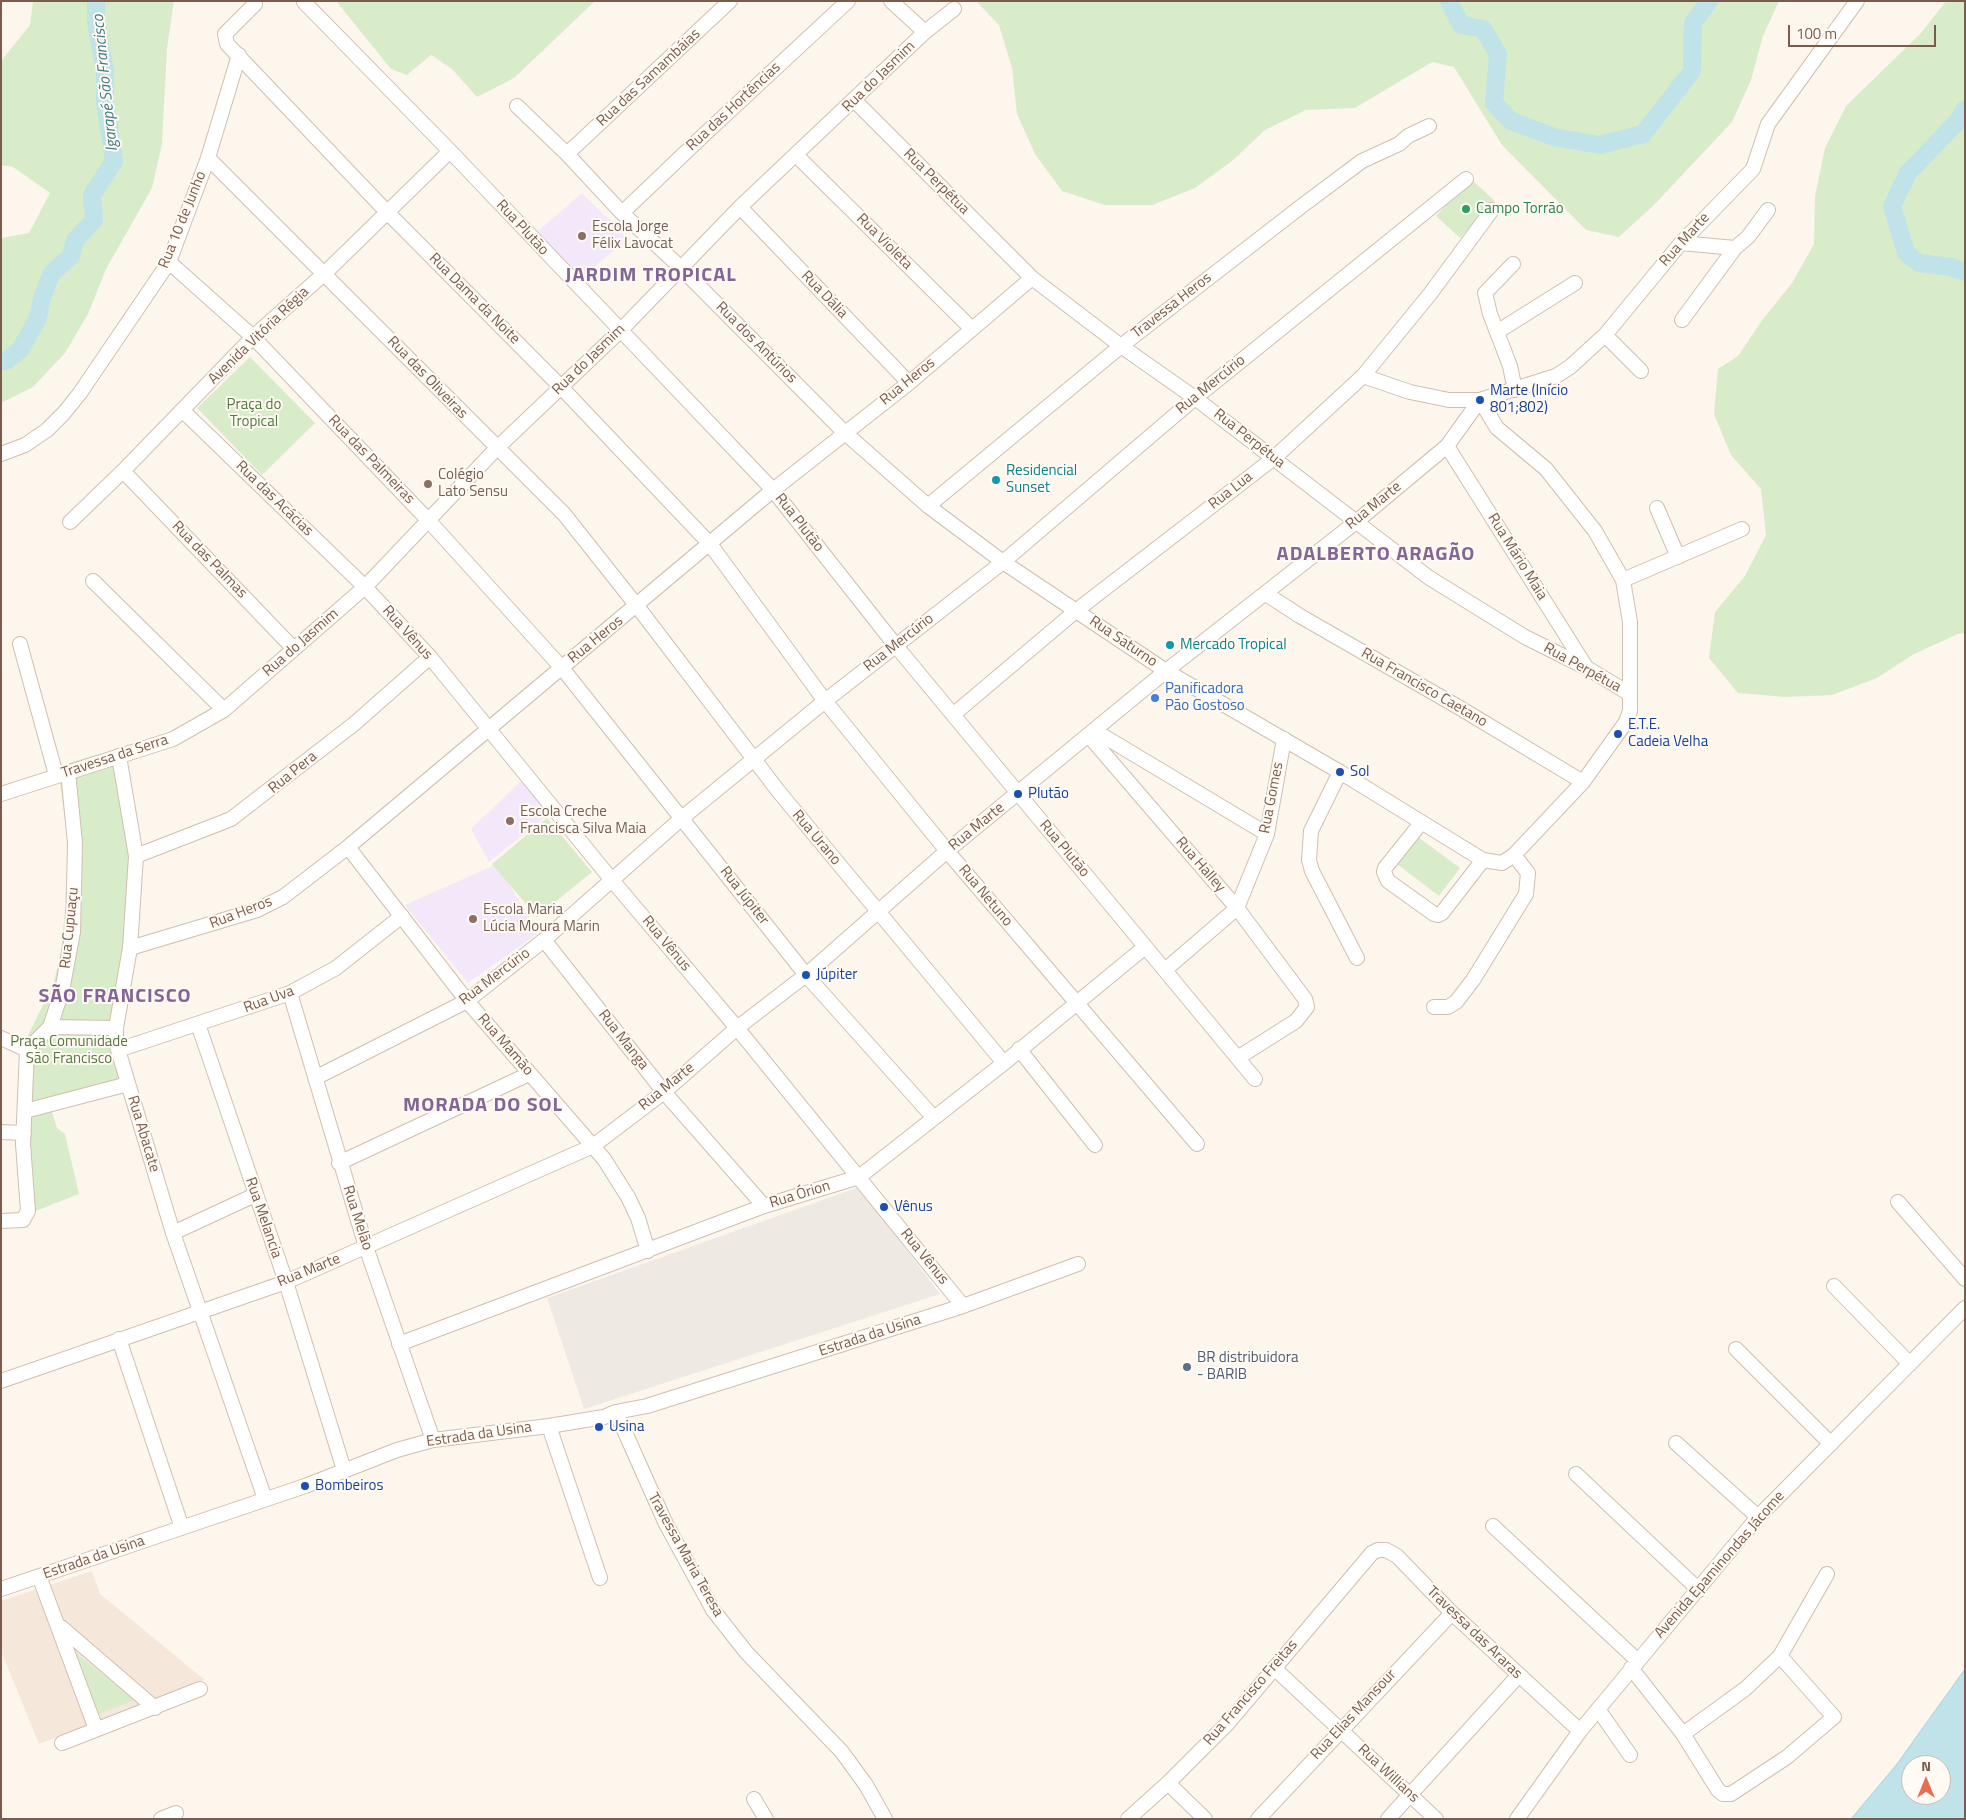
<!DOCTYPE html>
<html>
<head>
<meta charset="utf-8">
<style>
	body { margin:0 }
	#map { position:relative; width:1966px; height:1820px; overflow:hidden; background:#fdf6ec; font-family:"Titillium Web",sans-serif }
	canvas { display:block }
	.frame { position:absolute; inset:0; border:2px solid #7a5c4d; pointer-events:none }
	.north { position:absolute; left:1901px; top:1755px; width:50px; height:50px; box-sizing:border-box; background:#fffaf3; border:1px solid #cabbb1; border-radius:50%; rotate:0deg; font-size:14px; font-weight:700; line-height:20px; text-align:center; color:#7a5c4d }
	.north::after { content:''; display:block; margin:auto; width:18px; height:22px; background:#e76f51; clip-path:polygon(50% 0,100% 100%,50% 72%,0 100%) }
	.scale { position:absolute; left:1788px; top:25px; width:148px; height:22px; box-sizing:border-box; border:2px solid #7a5c4d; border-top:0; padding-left:6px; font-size:15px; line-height:18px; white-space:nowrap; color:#7a5c4d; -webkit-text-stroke:4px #fffaf3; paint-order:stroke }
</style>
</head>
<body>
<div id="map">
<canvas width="1966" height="1820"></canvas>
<div class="frame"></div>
<div class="north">N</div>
<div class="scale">100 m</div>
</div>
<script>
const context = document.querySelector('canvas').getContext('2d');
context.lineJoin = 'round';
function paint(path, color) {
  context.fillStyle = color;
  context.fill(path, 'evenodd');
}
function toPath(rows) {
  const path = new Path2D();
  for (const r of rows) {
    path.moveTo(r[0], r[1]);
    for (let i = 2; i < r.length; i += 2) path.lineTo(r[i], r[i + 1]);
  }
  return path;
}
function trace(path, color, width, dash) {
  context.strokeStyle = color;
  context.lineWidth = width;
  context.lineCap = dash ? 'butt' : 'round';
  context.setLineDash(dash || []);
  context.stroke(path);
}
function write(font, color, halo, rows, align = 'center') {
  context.font = font + ' "Titillium Web",sans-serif';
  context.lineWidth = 4;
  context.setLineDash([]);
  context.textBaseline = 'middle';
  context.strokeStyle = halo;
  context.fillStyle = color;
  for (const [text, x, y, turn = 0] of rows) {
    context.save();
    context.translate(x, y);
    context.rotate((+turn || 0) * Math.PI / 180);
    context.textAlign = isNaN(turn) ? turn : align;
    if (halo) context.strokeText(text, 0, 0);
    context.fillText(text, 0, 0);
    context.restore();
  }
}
paint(toPath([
	[92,1571,100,1594,205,1680,39,1744,1,1651,1,1601]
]), '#f5e8da');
paint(toPath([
	[859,1187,940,1294,584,1409,547,1298]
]), '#efe9e4');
paint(toPath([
	[582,193,628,239,578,280,536,233],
	[522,780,550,813,489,862,471,829],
	[497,864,538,933,468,983,405,905]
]), '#f3e8fa');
paint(toPath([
	[33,1,174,1,167,48,162,144,152,188,106,269,88,314,65,353,33,387,1,403,1,238,29,233,50,193,13,167,1,165,1,61,30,25],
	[336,1,595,1,514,78,477,97,452,69,431,55,407,75,391,69],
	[976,1,1779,1,1763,36,1751,80,1732,122,1654,205,1619,237,1586,230,1502,145,1454,67,1432,62,1355,108,1306,110,1265,130,1232,161,1195,188,1152,205,1105,205,1062,191,1035,154,1017,114,1012,68,999,25],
	[1946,1,1965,1,1965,633,1958,634,1914,654,1877,678,1832,695,1785,697,1738,693,1709,658,1715,612,1745,576,1766,535,1761,489,1731,455,1714,414,1718,369,1738,356,1763,319,1792,283,1814,244,1815,196,1825,148,1846,106,1921,33],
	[1471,179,1495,201,1460,238,1436,216],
	[250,357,315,423,262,475,197,408],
	[120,748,132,847,125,951,109,1027,124,1081,49,1102,57,1128,65,1134,79,1194,23,1216,22,1048,54,982,61,951,67,891,67,837,58,766],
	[547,818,592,872,537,917,492,864],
	[1418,837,1460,868,1439,896,1397,864],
	[72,1650,135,1700,99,1714]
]), '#d8ecc9');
const water = toPath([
	[1965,1669,1965,1819,1851,1819,1897,1764,1965,1669],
	[1911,1765,1941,1765,1941,1795,1911,1795,1911,1765]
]);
paint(water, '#bfe3e8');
trace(water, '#a5d3da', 1);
trace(toPath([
	[1449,1,1461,25,1483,29,1498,54,1494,103,1511,121,1554,137,1600,145,1643,134,1692,71,1693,23,1709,1],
	[1965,109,1958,121,1908,173,1892,206,1906,253,1919,263,1952,267,1965,272],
	[1,361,6,361,20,350,38,318,42,298,52,273,71,256,75,240,94,220,92,195,114,161,105,102,105,71,96,22,96,1]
]), '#bfe3e8', 18);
const minor = toPath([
	[891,1,925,32],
	[304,2,450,151,773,490,896,646,1255,1079],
	[255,4,225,34,227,44,386,211,561,387,710,544,825,701,947,851,1197,1144],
	[855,101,1032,278,1121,346,1195,398,1428,577,1525,637,1587,668,1630,694],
	[517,106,567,154,622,213,680,267,844,432,928,506,1003,562,1166,671,1340,772,1483,860,1502,863,1514,855,1583,782,1626,722,1630,711,1630,622,1623,580,1595,531,1546,469,1497,428,1480,400],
	[567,154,730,1],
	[797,156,972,329],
	[208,158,564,514,637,606,779,792,1004,1063],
	[740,207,909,383],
	[622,213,708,131,848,1],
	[1681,243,1735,248],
	[169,262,253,337,429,521,562,668,806,975,934,1118],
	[1513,264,1485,293,1490,314,1510,366,1515,390],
	[1682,320,1735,248,1748,237,1768,210],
	[1497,332,1575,283],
	[1605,335,1641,371],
	[1363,376,1410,392,1449,400,1480,400,1556,376,1570,367,1605,335,1681,243,1753,169,1768,124,1857,1],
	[182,410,365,587,430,657,611,879,737,1028,963,1306],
	[1447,446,1586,667],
	[1,454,25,445,47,430,64,413,80,393,169,262,208,158,239,55],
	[123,471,294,649],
	[928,506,1121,346,1303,205,1362,161,1399,144,1408,136,1429,126],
	[1657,508,1678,557],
	[70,522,123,471,253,337,325,273,450,151],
	[1623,580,1742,529],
	[93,581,224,710],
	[1266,594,1300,616,1460,708,1583,782],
	[20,644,56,775],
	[954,714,1077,610,1274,458,1363,376,1430,294,1492,210],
	[1095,731,1267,834],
	[1089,736,1237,908,1305,999,1307,1007,1296,1021,1239,1057],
	[119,756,136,856,130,948,116,1028,116,1043,173,1233,265,1499],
	[1340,772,1311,831,1309,860,1312,871,1357,958],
	[1,794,173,739,224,710,365,587,496,449,620,331,740,207,925,32,954,9],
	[1421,823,1385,868,1384,872,1388,881,1434,914,1438,915,1442,913,1483,860],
	[348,847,467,1001,604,1159,628,1197,638,1218,648,1251],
	[136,856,231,819,354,724,430,657],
	[544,940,664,1092,764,1206],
	[130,948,257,910,283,897,348,847,773,490,909,383,1032,278],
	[1165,970,1237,908,1267,834,1284,739],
	[290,993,366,1247,433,1440],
	[1434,1007,1448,1007,1456,1002,1473,980,1526,894,1528,873,1514,855],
	[198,1024,286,1282,344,1470],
	[50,1027,116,1028],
	[1,1038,27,1050],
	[1019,1049,1095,1145],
	[118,1050,290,993,336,968,402,916],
	[315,1078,467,1001,544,940,682,818,825,701,1003,562,1195,398,1466,179],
	[25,1111,128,1084],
	[1,1132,24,1133],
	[339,1163,529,1074],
	[1898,1202,1965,1279],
	[1,1221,23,1220,28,1211,23,1144,27,1050,50,1027,62,991,73,932,75,843,68,772],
	[173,1233,255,1195],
	[1834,1286,1910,1364],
	[119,1339,182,1528],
	[399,1344,764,1206,859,1177,1004,1063,1145,947],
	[1736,1349,1831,1444],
	[1,1381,286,1282,593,1146,664,1092,737,1028,806,975,947,851,1166,671,1356,522,1447,446,1480,400],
	[616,1412,666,1524,713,1610,746,1652,842,1752,866,1785,885,1819],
	[549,1426,600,1578],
	[1676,1443,1758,1517],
	[1576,1474,1699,1590],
	[1493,1526,1638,1661],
	[39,1576,96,1729],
	[1,1589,305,1486,397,1450,433,1440,549,1426,604,1417,616,1412,647,1406,963,1306,1078,1264],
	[61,1627,155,1708],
	[1274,1668,1436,1819],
	[1631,1668,1683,1734,1718,1790,1723,1794,1731,1794,1787,1757,1834,1717,1780,1656],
	[1598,1709,1630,1755],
	[1683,1734,1745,1689,1780,1656,1827,1574],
	[62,1743,200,1689],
	[1168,1783,1205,1819],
	[754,1799,766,1819],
	[161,1819,176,1813],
	[1128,1819,1168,1783,1228,1723,1372,1553,1378,1550,1386,1550,1397,1556,1452,1613,1580,1731],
	[1258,1819,1452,1613],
	[1388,1819,1518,1676],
	[1517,1819,1580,1731,1758,1517,1965,1308]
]);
trace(minor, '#d1beb0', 16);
trace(minor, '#fff', 14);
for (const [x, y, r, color] of [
	[1466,209,5,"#2e9e5b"],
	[582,236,5,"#8d6e63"],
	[1480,400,5,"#1a4fb4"],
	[996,480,5,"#0f9aa8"],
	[428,484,5,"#8d6e63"],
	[1170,645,5,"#0f9aa8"],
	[1155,698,5,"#3f7fe0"],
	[1618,734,5,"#1a4fb4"],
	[1340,772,5,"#1a4fb4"],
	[1018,794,5,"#1a4fb4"],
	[510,821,5,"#8d6e63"],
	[473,919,5,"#8d6e63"],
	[806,975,5,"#1a4fb4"],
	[884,1207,5,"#1a4fb4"],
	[1187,1367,5,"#5c6f8a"],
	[599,1427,5,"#1a4fb4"],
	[305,1486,5,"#1a4fb4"]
]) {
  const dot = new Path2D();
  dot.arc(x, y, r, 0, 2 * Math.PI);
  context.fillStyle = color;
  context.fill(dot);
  trace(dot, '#fffaf3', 2);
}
write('15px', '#7a5c4d', '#fffaf3', [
	["Rua do Jasmim",879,77,-44],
	["Rua das Samambáias",649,78,-43],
	["Rua das Hortências",734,107,-43],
	["Rua Perpétua",936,182,45],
	["Rua 10 de Junho",183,220,-68],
	["Rua Plutão",522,228,47],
	["Rua Marte",1685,240,-48],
	["Rua Violeta",884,242,45],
	["Rua Dália",824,295,46],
	["Rua Dama da Noite",474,299,45],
	["Travessa Heros",1172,306,-38],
	["Avenida Vitória Régia",259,336,-44],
	["Rua dos Antúrios",756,343,45],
	["Rua do Jasmim",589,360,-44],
	["Rua das Oliveiras",427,378,46],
	["Rua Heros",908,382,-39],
	["Rua Mercúrio",1211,385,-39],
	["Rua Perpétua",1249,439,38],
	["Rua das Palmeiras",371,460,46],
	["Rua Lua",1231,491,-38],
	["Rua das Acácias",274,499,44],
	["Rua Marte",1374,506,-39],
	["Rua Plutão",799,523,52],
	["Rua Mário Maia",1517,557,58],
	["Rua das Palmas",209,560,46],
	["Rua Vênus",407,633,48],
	["Rua Heros",596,640,-39],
	["Rua Saturno",1123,642,34],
	["Rua do Jasmim",301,643,-41],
	["Rua Mercúrio",899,643,-38],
	["Rua Perpétua",1582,668,29],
	["Rua Francisco Caetano",1424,688,30],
	["Travessa da Serra",115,757,-18],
	["Rua Pera",293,773,-39],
	["Rua Gomes",1272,798,-79],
	["Rua Marte",977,827,-39],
	["Rua Urano",816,838,50],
	["Rua Plutão",1064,849,50],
	["Rua Halley",1200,865,49],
	["Rua Júpiter",744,896,52],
	["Rua Netuno",985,896,50],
	["Rua Heros",241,913,-21],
	["Rua Cupuaçu",70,928,-84],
	["Rua Vênus",666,944,50],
	["Rua Mercúrio",495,977,-37],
	["Rua Uva",269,1000,-20],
	["Rua Manga",623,1040,52],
	["Rua Mamão",505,1045,49],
	["Rua Marte",667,1087,-39],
	["Rua Abacate",143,1134,73],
	["Rua Órion",800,1195,-17],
	["Rua Melancia",263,1218,71],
	["Rua Melão",357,1218,72],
	["Rua Vênus",924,1257,51],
	["Rua Marte",309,1271,-22],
	["Estrada da Usina",870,1336,-18],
	["Estrada da Usina",479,1435,-8],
	["Travessa Maria Teresa",685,1555,61],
	["Estrada da Usina",94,1558,-19],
	["Avenida Epaminondas Jácome",1720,1565,-49],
	["Travessa das Araras",1474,1633,44],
	["Rua Francisco Freitas",1251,1693,-49],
	["Rua Elias Mansour",1354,1715,-47],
	["Rua Willians",1388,1774,43]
]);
write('15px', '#27864d', '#fffaf3', [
	["Campo Torrão",1476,209]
], 'left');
write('15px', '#785e54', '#fffaf3', [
	["Escola Jorge",592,227],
	["Félix Lavocat",592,244],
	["Colégio",438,475],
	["Lato Sensu",438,492],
	["Escola Creche",520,812],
	["Francisca Silva Maia",520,829],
	["Escola Maria",483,910],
	["Lúcia Moura Marin",483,927]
], 'left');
write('15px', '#164399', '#fffaf3', [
	["Marte (Início",1490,391],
	["801;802)",1490,408],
	["E.T.E.",1628,725],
	["Cadeia Velha",1628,742],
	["Sol",1350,772],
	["Plutão",1028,794],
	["Júpiter",816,975],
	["Vênus",894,1207],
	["Usina",609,1427],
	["Bombeiros",315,1486]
], 'left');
write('15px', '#537a41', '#fffaf3', [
	["Praça do",254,405],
	["Tropical",254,422],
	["Praça Comunidade",69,1042],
	["São Francisco",69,1059]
]);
write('15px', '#0d838f', '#fffaf3', [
	["Residencial",1006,471],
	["Sunset",1006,488],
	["Mercado Tropical",1180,645]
], 'left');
write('15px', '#366cbe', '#fffaf3', [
	["Panificadora",1165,689],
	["Pão Gostoso",1165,706]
], 'left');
write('15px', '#4e5e75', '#fffaf3', [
	["BR distribuidora",1197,1358],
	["- BARIB",1197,1375]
], 'left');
write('italic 16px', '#437c86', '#fffaf3', [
	["Igarapé São Francisco",106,83,-96]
]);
context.letterSpacing = '1px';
write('bold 20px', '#846695', '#fffaf3', [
	["JARDIM TROPICAL",651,276],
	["ADALBERTO ARAGÃO",1376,555],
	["SÃO FRANCISCO",115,997],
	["MORADA DO SOL",483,1106]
]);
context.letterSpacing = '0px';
</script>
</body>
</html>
